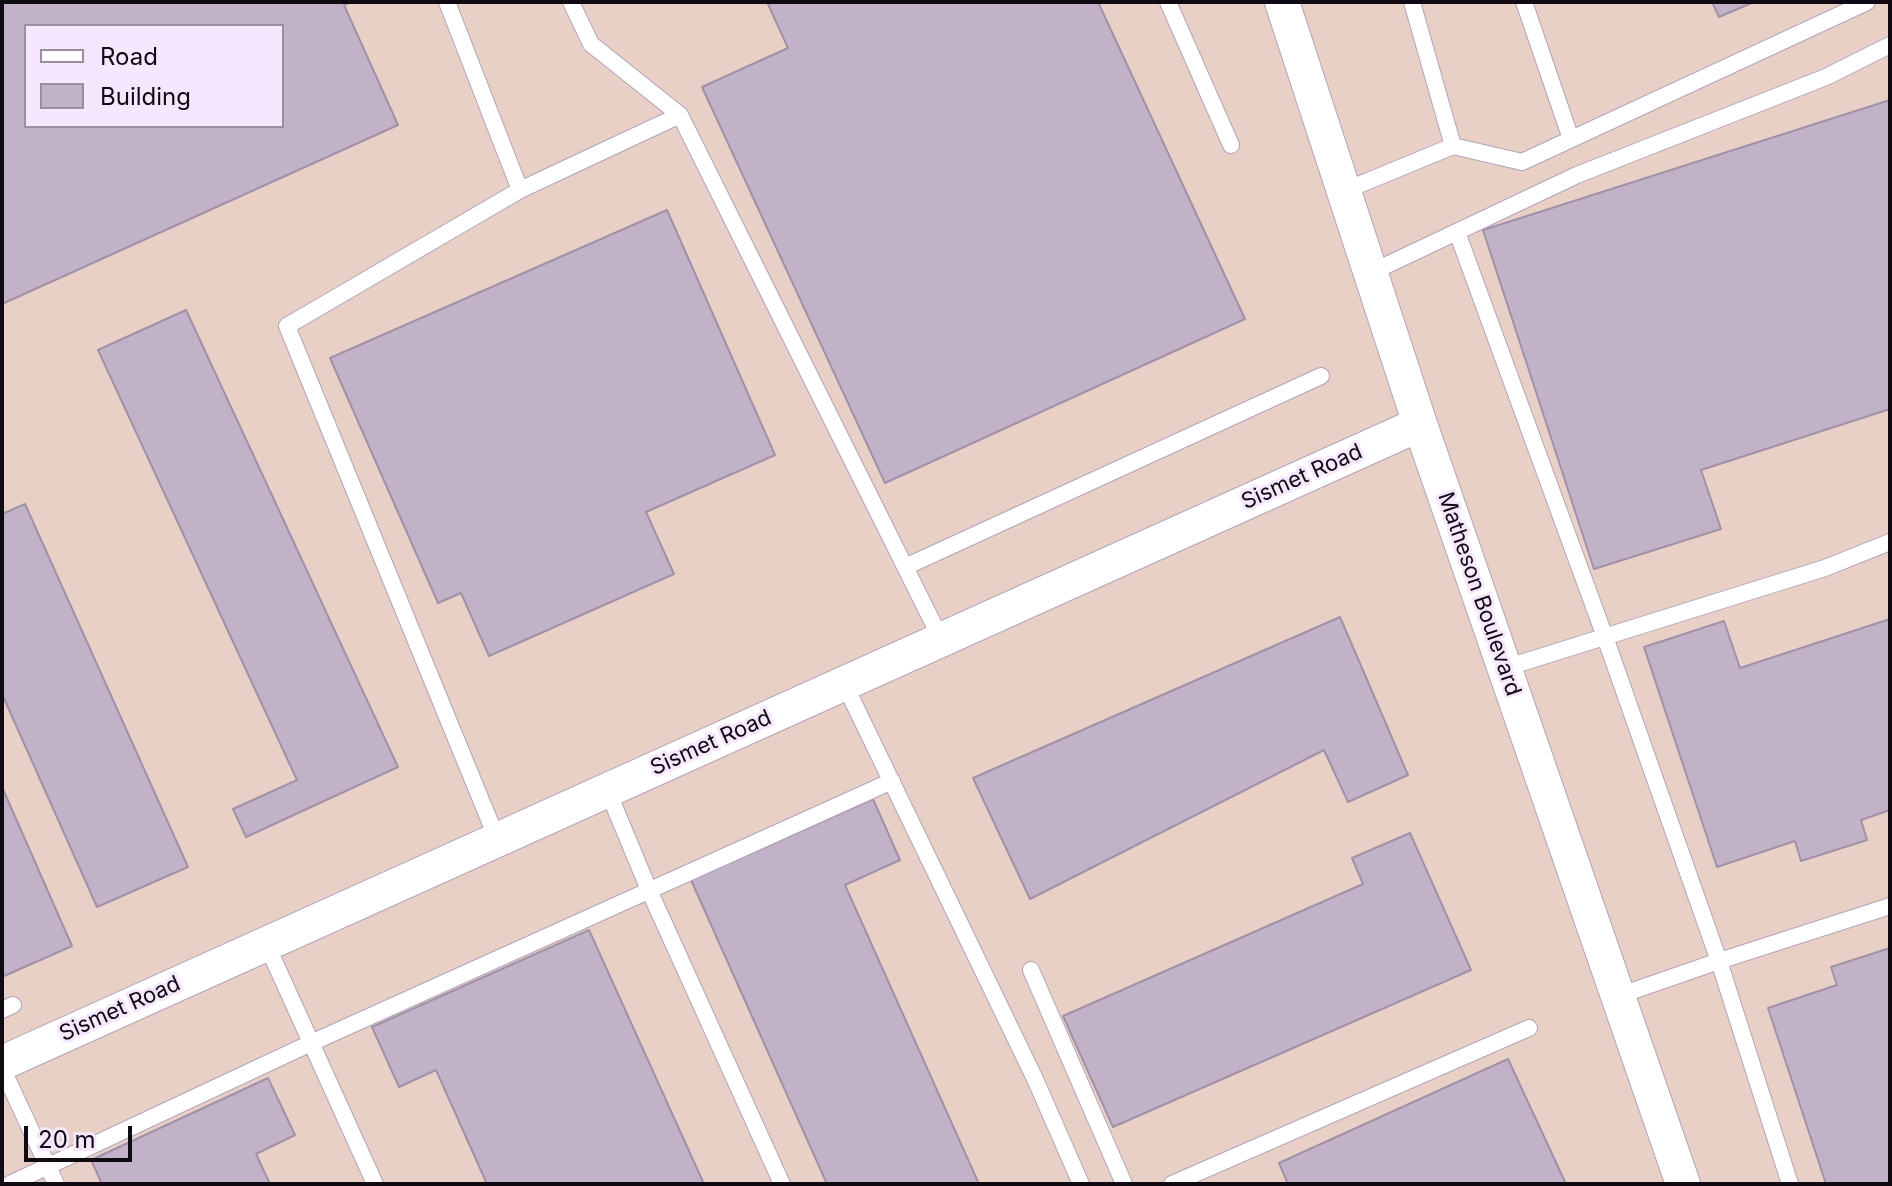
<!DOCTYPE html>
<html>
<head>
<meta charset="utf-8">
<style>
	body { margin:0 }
	#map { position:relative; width:1892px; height:1186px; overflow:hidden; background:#e9daf0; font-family:Inter,sans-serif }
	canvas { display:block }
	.frame { position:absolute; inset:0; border:4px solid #100b12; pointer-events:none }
	.legend { position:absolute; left:24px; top:24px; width:260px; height:104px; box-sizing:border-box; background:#f6e7fe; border:2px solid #9a8fa0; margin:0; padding:10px 14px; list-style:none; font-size:24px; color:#100b12 }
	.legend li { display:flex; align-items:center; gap:16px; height:40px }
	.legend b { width:40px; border:2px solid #9a8fa0 }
	.scale { position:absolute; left:24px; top:1126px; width:108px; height:36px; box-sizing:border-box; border:4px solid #100b12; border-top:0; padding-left:10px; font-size:24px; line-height:28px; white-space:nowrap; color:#100b12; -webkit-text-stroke:6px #f6e7fe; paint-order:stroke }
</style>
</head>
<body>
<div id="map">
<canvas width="1892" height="1186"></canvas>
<div class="frame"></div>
<ul class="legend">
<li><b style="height:10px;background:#fff"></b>Road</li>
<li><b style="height:22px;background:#c1b2c8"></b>Building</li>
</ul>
<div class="scale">20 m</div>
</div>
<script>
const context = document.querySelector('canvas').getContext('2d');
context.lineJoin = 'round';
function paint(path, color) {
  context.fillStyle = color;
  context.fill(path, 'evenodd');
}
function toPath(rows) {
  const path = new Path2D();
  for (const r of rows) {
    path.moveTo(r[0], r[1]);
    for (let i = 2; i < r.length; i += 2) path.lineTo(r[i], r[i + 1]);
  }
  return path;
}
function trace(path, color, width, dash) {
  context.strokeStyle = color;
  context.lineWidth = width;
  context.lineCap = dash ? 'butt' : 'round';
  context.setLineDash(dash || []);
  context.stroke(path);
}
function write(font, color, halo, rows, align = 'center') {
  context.font = font + ' Inter,sans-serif';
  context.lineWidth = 6;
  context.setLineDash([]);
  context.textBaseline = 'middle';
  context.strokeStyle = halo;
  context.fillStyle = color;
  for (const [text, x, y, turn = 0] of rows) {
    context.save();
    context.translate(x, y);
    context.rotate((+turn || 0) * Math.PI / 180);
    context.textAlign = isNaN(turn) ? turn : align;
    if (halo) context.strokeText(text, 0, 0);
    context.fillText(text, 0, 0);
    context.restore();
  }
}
paint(toPath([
	[2,2,1890,2,1890,1184,2,1184],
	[26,26,282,26,282,126,26,126]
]), '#e9d0c7');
const building = toPath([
	[2,2,351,2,344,5,398,125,2,304,2,2],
	[26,26,282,26,282,126,26,126,26,26],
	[767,2,1098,2,1245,319,885,483,702,87,788,48,767,2],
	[1712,2,1754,2,1719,17,1712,2],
	[1890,100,1890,409,1701,470,1721,529,1594,569,1483,230,1890,100],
	[667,210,775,455,646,512,674,574,489,656,461,593,438,603,330,358,667,210],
	[186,310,398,767,246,837,233,809,297,780,98,350,186,310],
	[25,504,188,867,97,907,2,694,2,514,25,504],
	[1340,617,1408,775,1348,802,1324,750,1030,899,973,778,1340,617],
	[1890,619,1890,810,1861,820,1867,840,1801,861,1795,841,1717,867,1644,647,1724,621,1740,668,1890,619],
	[2,787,72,946,2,977,2,787],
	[873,799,900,860,845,885,979,1184,827,1184,691,880,873,799],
	[1410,833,1471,970,1113,1127,1063,1016,1363,884,1352,858,1410,833],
	[589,930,704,1184,487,1184,436,1070,399,1087,372,1027,589,930],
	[1890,948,1890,1184,1826,1184,1768,1008,1837,985,1831,967,1890,948],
	[1508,1059,1566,1184,1288,1184,1279,1163,1508,1059],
	[268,1078,295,1135,256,1154,270,1184,102,1184,91,1160,268,1078]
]);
paint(building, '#c1b2c8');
trace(building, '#a091a7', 2);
const service = toPath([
	[447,2,520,190,287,326,497,839],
	[571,2,591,44,680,115],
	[1168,2,1231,145],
	[1412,2,1453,146],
	[1524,2,1571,139],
	[520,190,680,115,941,639],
	[1344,191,1453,146,1522,162,1867,2],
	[1457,232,1605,637,1719,961,1618,996],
	[1370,273,1577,175,1826,77,1890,45],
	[905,567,1321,376],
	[1505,668,1825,568,1890,542],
	[844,683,1035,1079,1081,1184],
	[607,789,649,890,782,1184],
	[266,943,375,1184],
	[1031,970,1124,1184],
	[2,1010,13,1005],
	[2,1068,56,1184],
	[10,1184,311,1043,892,781],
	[1172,1184,1529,1028],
	[1790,1184,1719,961,1890,906]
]);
const minor = toPath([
	[1282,2,1420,424,1683,1184],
	[2,1063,1420,424]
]);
trace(service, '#b2a3b9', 18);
trace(minor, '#b2a3b9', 36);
trace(service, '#fff', 16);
trace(minor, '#fff', 34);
write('22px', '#100b12', '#f6e7fe', [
	["Sismet Road",1302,477,-24],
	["Matheson Boulevard",1479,594,71],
	["Sismet Road",711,743,-24],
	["Sismet Road",120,1009,-24]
]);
</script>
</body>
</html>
